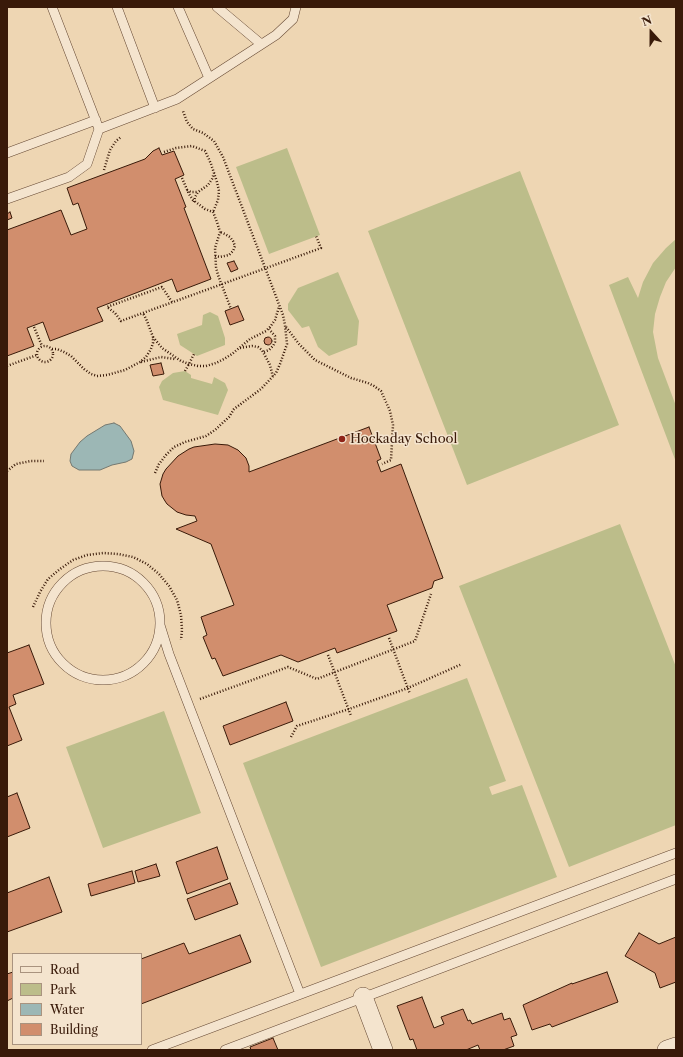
<!DOCTYPE html>
<html>
<head>
<meta charset="utf-8">
<style>
	body { margin:0 }
	#map { position:relative; width:683px; height:1057px; overflow:hidden; background:#eed6b3; font-family:"Libre Caslon Text",serif }
	canvas { display:block }
	.frame { position:absolute; inset:0; border:8px solid #391a09; pointer-events:none }
	.legend { position:absolute; left:12px; top:953px; width:130px; height:92px; box-sizing:border-box; background:#f4e4ce; border:1px solid #a9937f; margin:0; padding:5px 7px; list-style:none; font-size:12px; color:#391a09 }
	.legend li { display:flex; align-items:center; gap:8px; height:20px }
	.legend b { width:20px; border:1px solid #a9937f }
	.north { position:absolute; left:631px; top:12px; width:40px; height:40px; -webkit-text-stroke:3px #f4e4ce; paint-order:stroke; rotate:339deg; font-size:11px; font-weight:700; line-height:16px; text-align:center; color:#391a09 }
	.north::after { content:''; display:block; margin:auto; width:14px; height:18px; background:#391a09; clip-path:polygon(50% 0,100% 100%,50% 72%,0 100%) }
</style>
</head>
<body>
<div id="map">
<canvas width="683" height="1057"></canvas>
<div class="frame"></div>
<ul class="legend">
<li><b style="height:5px;background:#f4e4ce"></b>Road</li>
<li><b style="height:11px;background:#bcbd8a"></b>Park</li>
<li><b style="height:11px;background:#9cb7b5"></b>Water</li>
<li><b style="height:11px;background:#d18e6d"></b>Building</li>
</ul>
<div class="north">N</div>
</div>
<script>
const context = document.querySelector('canvas').getContext('2d');
context.lineJoin = 'round';
function paint(path, color) {
  context.fillStyle = color;
  context.fill(path, 'evenodd');
}
function toPath(rows) {
  const path = new Path2D();
  for (const r of rows) {
    if (r.length === 3) {
      path.moveTo(r[0] + r[2], r[1]);
      path.arc(r[0], r[1], r[2], 0, 2 * Math.PI);
      continue;
    }
    path.moveTo(r[0], r[1]);
    for (let i = 2; i < r.length; i += 2) path.lineTo(r[i], r[i + 1]);
  }
  return path;
}
function trace(path, color, width, dash) {
  context.strokeStyle = color;
  context.lineWidth = width;
  context.lineCap = dash ? 'butt' : 'round';
  context.setLineDash(dash || []);
  context.stroke(path);
}
function write(font, color, halo, rows, align = 'center') {
  context.font = font + ' "Libre Caslon Text",serif';
  context.lineWidth = 3;
  context.setLineDash([]);
  context.textBaseline = 'middle';
  context.strokeStyle = halo;
  context.fillStyle = color;
  for (const [text, x, y, turn = 0] of rows) {
    context.save();
    context.translate(x, y);
    context.rotate((+turn || 0) * Math.PI / 180);
    context.textAlign = isNaN(turn) ? turn : align;
    if (halo) context.strokeText(text, 0, 0);
    context.fillText(text, 0, 0);
    context.restore();
  }
}
paint(toPath([
	[287,148,320,235,269,254,236,167],
	[520,171,619,425,467,485,368,231],
	[676,239,676,267,666,282,660,297,655,314,653,332,658,358,676,406,676,462,609,285,628,277,638,298,643,282,653,263,666,248],
	[338,272,359,321,357,345,329,356,318,347,309,326,302,328,288,310,288,304,298,288],
	[210,312,218,316,225,338,225,345,197,356,180,345,177,334,202,325,203,315],
	[185,371,191,375,191,378,212,384,214,377,225,383,228,390,218,415,163,400,159,387,162,381,173,373],
	[620,524,676,667,676,825,569,867,459,586],
	[467,678,506,781,489,787,492,795,522,785,557,877,321,967,243,763],
	[164,711,201,813,103,848,66,747]
]), '#bcbd8a');
const water = toPath([
	[114,423,120,426,131,441,134,451,132,459,126,462,112,465,100,470,79,470,72,466,70,461,71,454,80,442,87,436,105,425,114,423]
]);
paint(water, '#9cb7b5');
trace(water, '#747870', 1);
const building = toPath([
	[159,148,162,155,174,151,184,175,175,179,186,207,184,208,211,279,177,292,172,279,97,308,103,321,50,341,43,322,27,328,34,346,7,356,7,230,61,210,71,235,87,229,78,203,73,205,67,188,145,159,153,151,159,148],
	[10,212,12,218,7,220,7,214,10,212],
	[234,261,238,269,231,272,227,263,234,261],
	[238,306,244,320,230,325,225,311,238,306],
	[268,341,4],
	[161,363,164,374,153,376,150,365,161,363],
	[369,427,381,459,377,461,381,472,401,464,443,578,434,581,432,588,387,605,397,631,337,653,335,648,298,662,281,655,223,676,215,658,212,659,203,637,207,635,201,617,234,605,211,544,176,529,197,521,195,516,186,515,177,512,167,504,165,501,162,496,160,484,163,474,166,469,178,456,189,449,194,447,215,444,228,445,238,450,246,458,249,466,249,472,369,427],
	[29,645,44,684,13,695,16,704,9,707,22,740,7,746,7,653,29,645],
	[286,702,293,721,230,745,223,726,286,702],
	[17,793,30,828,7,837,7,797,17,793],
	[217,847,228,879,187,894,176,862,217,847],
	[156,864,160,876,138,882,135,871,156,864],
	[132,871,135,883,91,896,88,884,132,871],
	[49,877,62,912,7,932,7,893,49,877],
	[230,883,238,904,195,920,187,899,230,883],
	[639,933,659,944,676,937,676,982,660,988,655,973,625,956,639,933],
	[240,935,251,962,141,1004,141,959,184,943,189,954,240,935],
	[13,972,13,998,7,1001,7,974,13,972],
	[607,972,618,1002,552,1027,550,1024,532,1030,523,1005,572,983,572,984,607,972],
	[422,997,434,1028,444,1024,441,1017,463,1009,468,1021,470,1020,472,1024,502,1013,504,1020,510,1018,517,1035,511,1037,514,1046,503,1050,480,1050,478,1045,466,1050,417,1050,413,1039,410,1040,397,1006,422,997],
	[273,1038,278,1050,251,1050,250,1047,273,1038]
]);
paint(building, '#d18e6d');
trace(building, '#391a09', 1);
const lane = toPath([
	[117,7,155,108],
	[178,7,209,78],
	[217,7,261,44],
	[99,129,177,99,276,35,293,19,296,7],
	[7,153,96,120],
	[7,199,69,177,87,164,99,129,52,7],
	[103,623,57],
	[160,625,169,654,300,994],
	[152,1050,676,853],
	[225,1050,676,879]
]);
const street = toPath([
	[363,997,383,1050],
	[667,1050,676,1047]
]);
trace(lane, '#664934', 10);
trace(street, '#664934', 20);
trace(toPath([
	[164,152,176,148,192,146,205,151,208,157,211,164,217,182,219,191,218,200,213,212],
	[104,170,110,150,116,141,121,137],
	[182,178,189,194,193,200,205,209,213,212,217,222,220,232,215,248,216,267,218,275,231,309],
	[187,190,191,192,198,192],
	[194,202,195,197,198,192,208,185,212,179,214,173],
	[215,256,220,257,229,255,233,251,235,246,233,241,230,237,225,234,220,232],
	[172,302,162,287,107,307,115,313,121,321,321,248,316,236],
	[34,327,42,346],
	[286,327,299,344,315,360,351,378,368,383,374,386,381,391,390,411,393,425,391,460,382,464],
	[153,337,162,348,181,361,189,364,198,366,206,366,216,363,224,359,232,354,250,339,266,331,270,327,275,320,279,307],
	[45,354,8],
	[240,348,252,346,258,347,262,350,270,365,273,377],
	[52,349,57,349,64,352,71,356,84,369,91,374,97,376,107,375,125,370,140,362,146,357,151,349,153,343,153,337,147,321,143,313],
	[264,352,269,350,273,346,275,342,275,336,269,329],
	[141,362,161,357,175,359],
	[7,366,37,355],
	[185,371,189,364,194,354],
	[7,471,16,464,31,461,44,461],
	[155,473,159,464,166,455,174,447,185,442,206,436,215,430,229,417,234,409,261,389,276,373,280,364,287,344,285,325,283,315,223,157,214,141,203,133,193,129,187,122,183,111],
	[33,607,40,592,48,579,60,569,73,560,87,555,103,553,118,554,133,557,147,564,159,574,169,586,177,600,181,615,182,630,181,640],
	[389,638,410,694],
	[328,655,351,716],
	[200,699,288,667,317,679,415,641,431,594],
	[291,737,297,726,349,709,408,688,462,664]
]), '#391a09', 2.5, [1, 2]);
trace(lane, '#f4e4ce', 9);
trace(street, '#f4e4ce', 19);
for (const [x, y, r, color] of [
	[342,439,4,"#8f2418"]
]) {
  const dot = new Path2D();
  dot.arc(x, y, r, 0, 2 * Math.PI);
  context.fillStyle = color;
  context.fill(dot);
  trace(dot, '#f4e4ce', 1.5);
}
write('13px', '#391a09', '#f4e4ce', [
	["Hockaday School",350,439]
], 'left');
</script>
</body>
</html>
